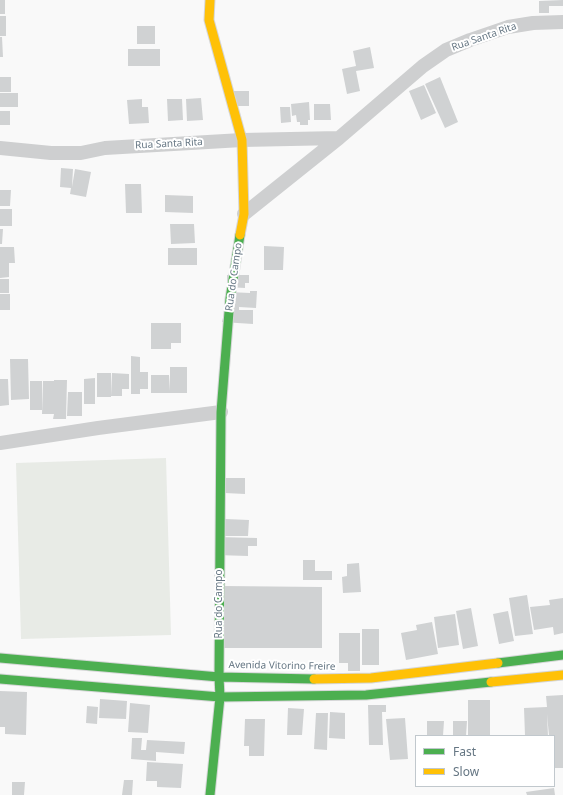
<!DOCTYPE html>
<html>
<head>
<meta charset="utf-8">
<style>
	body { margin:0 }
	#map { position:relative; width:563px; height:795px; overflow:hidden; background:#f9f9f9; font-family:"Noto Sans",sans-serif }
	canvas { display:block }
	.legend { position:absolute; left:415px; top:735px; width:140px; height:52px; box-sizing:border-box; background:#fff; border:1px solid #c1c8cd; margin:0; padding:5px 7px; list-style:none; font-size:12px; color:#657683 }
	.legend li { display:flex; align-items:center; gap:8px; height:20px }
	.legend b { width:20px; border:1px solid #c1c8cd }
</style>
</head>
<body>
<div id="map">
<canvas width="563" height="795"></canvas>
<ul class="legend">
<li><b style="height:5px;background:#4caf50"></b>Fast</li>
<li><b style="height:5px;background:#ffc107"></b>Slow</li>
</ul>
</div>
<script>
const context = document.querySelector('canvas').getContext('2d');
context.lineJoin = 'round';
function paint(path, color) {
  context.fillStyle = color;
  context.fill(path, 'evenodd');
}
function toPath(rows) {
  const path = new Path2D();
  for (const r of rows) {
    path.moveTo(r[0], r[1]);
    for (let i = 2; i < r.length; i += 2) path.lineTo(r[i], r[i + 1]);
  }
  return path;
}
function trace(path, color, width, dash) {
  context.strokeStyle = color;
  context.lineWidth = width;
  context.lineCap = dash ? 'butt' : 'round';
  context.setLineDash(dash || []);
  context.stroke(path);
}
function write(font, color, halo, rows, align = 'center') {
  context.font = font + ' "Noto Sans",sans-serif';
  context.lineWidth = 4;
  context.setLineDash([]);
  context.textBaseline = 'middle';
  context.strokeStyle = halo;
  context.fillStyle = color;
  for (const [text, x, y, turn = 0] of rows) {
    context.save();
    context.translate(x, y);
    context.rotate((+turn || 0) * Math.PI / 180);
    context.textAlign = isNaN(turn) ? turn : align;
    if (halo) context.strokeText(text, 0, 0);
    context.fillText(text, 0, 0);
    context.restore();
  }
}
paint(toPath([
	[166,458,171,635,21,639,16,463]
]), '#e8ebe6');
paint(toPath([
	[0,0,5,0,5,14,0,14],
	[563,0,563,6,549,6,549,13,539,13,539,1],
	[0,16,6,16,6,36,0,36],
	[137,26,155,26,155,44,137,44],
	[0,37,2,37,3,57,0,57],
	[370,47,374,68,356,71,360,91,347,94,342,69,356,66,353,51],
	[128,49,160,49,160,66,128,66],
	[0,77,11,77,11,92,0,92],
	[440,77,458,122,445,128,425,84],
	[424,85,436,113,421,120,409,91],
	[229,91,249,91,249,106,229,106],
	[0,93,18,93,18,107,0,107],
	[201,98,203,120,187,121,186,99],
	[142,99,142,107,148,107,149,123,129,124,127,100],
	[167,99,182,99,183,120,168,121],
	[309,102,310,120,308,120,308,125,300,125,300,122,297,122,296,115,292,116,291,104],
	[314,104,330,104,331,120,314,120],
	[280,107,290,107,291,122,281,123],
	[0,111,10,111,10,125,0,125],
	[61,168,73,169,72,187,75,169,91,172,86,197,70,194,71,188,60,187],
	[125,184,141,184,142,213,126,213],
	[0,190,11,190,10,206,0,206],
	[165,195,193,196,193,213,165,212],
	[0,209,12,209,12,226,0,226],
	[170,224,194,224,195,243,171,244],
	[0,229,3,229,2,244,0,244],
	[264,246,284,247,283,270,264,270],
	[0,247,14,247,15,263,9,263,9,277,0,278],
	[168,248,197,248,197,265,168,265],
	[227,275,249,275,249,283,245,283,245,288,227,287],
	[0,279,9,279,9,293,0,293],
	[250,291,257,291,256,308,239,307,239,310,253,310,253,324,222,322,229,292,250,293],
	[0,294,10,294,10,310,0,310],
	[151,323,181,323,181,343,171,343,171,349,151,349],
	[131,356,140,357,140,372,148,372,148,389,140,389,140,394,131,394],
	[10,359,28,359,29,399,11,400],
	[170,367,187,367,187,393,151,393,151,375,169,375,170,391],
	[97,373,111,373,111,397,97,397],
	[112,373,129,374,129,389,122,389,122,396,111,396],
	[95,378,95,404,84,404,84,379],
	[0,379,8,379,9,405,0,406],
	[54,380,67,380,66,419,53,419,54,414,42,414,43,381,54,381],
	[30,381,42,381,42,410,30,410],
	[68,392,82,392,82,416,67,416],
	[225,478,245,478,245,494,225,493],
	[225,519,249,520,248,536,224,536],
	[217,537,257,538,257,546,248,546,248,556,216,555],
	[303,560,315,560,315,571,332,571,332,580,303,580],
	[359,563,361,592,343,593,342,577,347,576,347,564],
	[224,586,322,587,322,648,224,648],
	[527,595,533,634,515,636,509,598],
	[563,598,563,633,554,635,553,627,534,630,530,607,550,605,549,600],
	[471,608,478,646,463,649,456,611],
	[508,611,514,641,499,644,493,614],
	[455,614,459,645,438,648,434,617],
	[432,622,438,654,406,660,401,633,417,630,416,625],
	[362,629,379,629,379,665,362,665],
	[339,633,360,633,360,671,348,671,348,663,339,663],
	[0,691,27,692,26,735,5,734,5,727,0,727],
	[563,695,563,768,554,768,554,736,549,736,547,714,548,736,525,736,524,708,547,707,546,696],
	[100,699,127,701,126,719,99,718],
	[468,700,490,700,490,736,468,736],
	[130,703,150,705,148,733,128,732],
	[368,705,386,705,386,712,382,712,383,745,369,745],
	[87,706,98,707,97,724,86,723],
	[288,708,304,709,302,735,287,735],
	[330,712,345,713,345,739,329,738],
	[316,713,328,713,327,750,314,749],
	[405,718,408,759,390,760,386,719],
	[245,719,265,719,264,756,249,756,249,746,244,746],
	[427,721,444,721,443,736,427,736],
	[453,721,467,721,466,736,453,736],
	[132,738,142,738,141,750,146,750,147,740,185,742,184,754,156,752,156,761,131,759],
	[147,762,183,764,181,788,157,787,157,781,146,781],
	[124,780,133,780,132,795,122,795],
	[12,782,25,782,24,795,12,795],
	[554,788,555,795,527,795,526,792]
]), '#d0d2d3');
const fast = toPath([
	[0,658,219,677,314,679],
	[498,663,563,655],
	[0,679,220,697,366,695,491,682],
	[210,795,220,697,219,677,221,412,230,299,240,235]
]);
const slow = toPath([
	[210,0,209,20,242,140,244,214,240,235],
	[314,679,371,678,498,663],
	[491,682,563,675]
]);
trace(fast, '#d5d6d7', 11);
trace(slow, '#d5d6d7', 11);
trace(toPath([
	[0,148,51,153,81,153,105,148,242,140,339,138],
	[244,214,339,138,423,66,446,50,470,40,508,27,533,23,563,22],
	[0,443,98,428,221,412]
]), '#cecfd0', 14);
trace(fast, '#4caf50', 9);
trace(slow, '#ffc107', 9);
write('10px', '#657683', '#fff', [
	["Rua Santa Rita",484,37,-19],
	["Rua Santa Rita",169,144,-3],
	["Rua do Campo",234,277,-82],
	["Rua do Campo",219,604,-90],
	["Avenida Vitorino Freire",282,666,1]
]);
</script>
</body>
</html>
